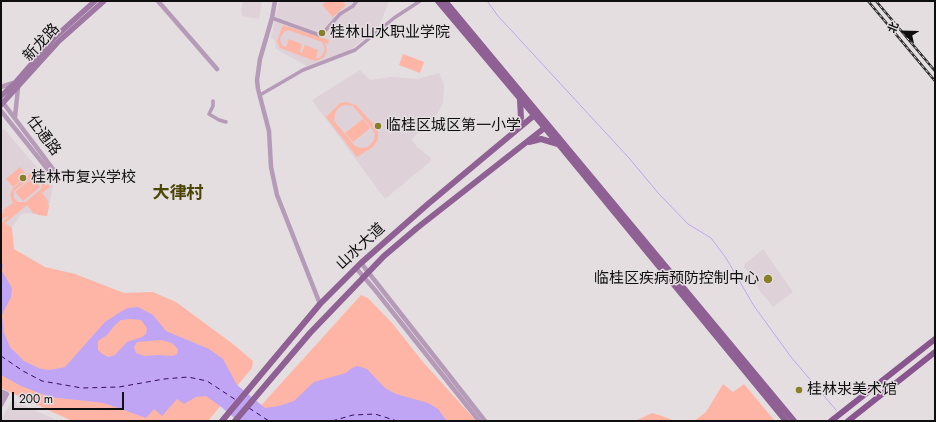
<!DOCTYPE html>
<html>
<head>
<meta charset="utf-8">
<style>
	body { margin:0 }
	#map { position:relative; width:936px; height:422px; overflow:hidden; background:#e4dee1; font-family:Jost,"Noto Sans SC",sans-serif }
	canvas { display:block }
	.frame { position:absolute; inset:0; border:2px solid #100f10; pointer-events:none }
	.north { position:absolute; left:884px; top:12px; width:40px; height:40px; -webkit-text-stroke:3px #e4dee1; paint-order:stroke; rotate:293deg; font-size:11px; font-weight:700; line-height:16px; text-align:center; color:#100f10 }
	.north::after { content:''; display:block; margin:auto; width:14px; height:18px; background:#100f10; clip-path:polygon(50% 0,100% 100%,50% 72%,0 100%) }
	.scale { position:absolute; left:12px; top:392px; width:112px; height:18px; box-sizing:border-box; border:2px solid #100f10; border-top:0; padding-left:5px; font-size:12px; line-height:14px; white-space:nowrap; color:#100f10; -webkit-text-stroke:3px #e4dee1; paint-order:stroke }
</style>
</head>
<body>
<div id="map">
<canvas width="936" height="422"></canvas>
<div class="frame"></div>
<div class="north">北</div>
<div class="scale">200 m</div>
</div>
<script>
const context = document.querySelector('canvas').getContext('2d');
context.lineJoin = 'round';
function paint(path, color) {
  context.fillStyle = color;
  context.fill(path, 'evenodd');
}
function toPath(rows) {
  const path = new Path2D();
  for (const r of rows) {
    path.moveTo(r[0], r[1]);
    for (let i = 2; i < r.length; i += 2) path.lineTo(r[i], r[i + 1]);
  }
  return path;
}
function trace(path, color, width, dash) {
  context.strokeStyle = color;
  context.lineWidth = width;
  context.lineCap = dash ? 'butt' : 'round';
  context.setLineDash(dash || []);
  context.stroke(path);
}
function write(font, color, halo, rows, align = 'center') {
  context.font = font + ' Jost,"Noto Sans SC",sans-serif';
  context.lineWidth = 3;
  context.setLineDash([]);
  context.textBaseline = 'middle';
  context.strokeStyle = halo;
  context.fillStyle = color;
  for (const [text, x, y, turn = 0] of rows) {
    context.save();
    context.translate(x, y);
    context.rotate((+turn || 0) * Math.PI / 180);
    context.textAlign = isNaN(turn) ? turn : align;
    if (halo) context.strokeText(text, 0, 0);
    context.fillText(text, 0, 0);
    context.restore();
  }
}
paint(toPath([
	[243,1,262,1,259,19,242,16,242,13,241,12],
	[279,1,389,1,379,27,349,51,307,66,276,49,275,40,271,38],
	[360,70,370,80,392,77,417,79,439,73,444,84,443,103,438,113,412,139,417,147,431,158,431,161,385,199,312,100],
	[1,129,4,129,53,186,47,216,29,213,21,214,12,228,1,221],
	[763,249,793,292,773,307,760,291,744,267,745,264],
	[12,400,54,419,55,421,1,421]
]), '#ded1d7');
paint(toPath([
	[327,1,342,1,346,5,333,17,322,5],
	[283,25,329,40,328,44,325,43,327,50,324,57,319,60,315,61,280,48,277,41],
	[288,30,322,42,325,49,323,54,319,58,316,58,318,50,305,45,302,53,300,52,302,44,289,39,286,47,283,46,281,43,280,38,284,32],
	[403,54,424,62,420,73,399,65],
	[346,102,356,105,376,127,378,132,378,139,373,147,357,157,326,117,340,103],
	[347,105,353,106,373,130,375,134,374,140,368,147,361,148,355,146,334,121,335,114,337,110,341,106],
	[363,119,370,128,353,142,345,133],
	[20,167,27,175,13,187,6,179],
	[30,174,35,174,41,176,44,179,45,186,48,184,50,187,42,193,49,202,47,203,49,206,47,216,38,215,36,213,34,214,27,205,5,223,12,228,14,249,45,267,75,274,124,293,153,292,176,302,233,344,253,361,252,368,208,421,72,421,1,388,1,221,4,223,3,221,8,217,7,216,1,220,1,214,4,212,3,210,13,203,10,195,13,188],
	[33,177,37,177,41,181,42,186,41,189,26,202,18,202,14,198,14,191],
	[33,178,40,187,23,201,15,192],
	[361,295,368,298,392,323,423,362,476,421,247,421],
	[723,384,733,392,744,384,775,421,694,421,706,412],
	[652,413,662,416,675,421,635,421]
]), '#feb5a5');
paint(toPath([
	[1,260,3,265,2,271,12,288,11,297,2,315,4,333,10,347,24,361,41,369,50,370,65,367,105,322,122,311,128,308,138,307,153,315,166,331,209,349,223,359,237,385,265,408,279,406,294,401,314,382,346,373,352,368,357,366,367,369,385,388,396,394,428,403,438,409,447,421,238,421,220,406,206,396,196,397,184,404,177,399,162,416,154,409,146,418,104,403,50,397,21,386,1,375],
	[131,319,141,320,147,328,146,334,142,337,127,342,115,355,109,357,102,354,98,350,98,341,107,335,115,325,121,320],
	[161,340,172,343,178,349,177,354,173,356,159,355,145,356,136,353,134,347,137,342]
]), '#bfa5f3');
trace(toPath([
	[487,1,498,16,629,158,659,194,688,224,711,238,726,258,754,306,791,357,836,410]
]), '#bfa5f3', 1);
trace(toPath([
	[1,356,23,371,42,381,82,388,119,387,164,379,188,377,207,381,236,400],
	[249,408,269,421],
	[332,421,353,415,375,414,397,421]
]), '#390b67', 1, [5, 4]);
trace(toPath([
	[272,18,319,35,324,32,340,14,353,6,357,1],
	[260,95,303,70,355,50,394,18,420,1],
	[213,101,213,106,209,114,219,120,226,122]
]), '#b59bb8', 3.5);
trace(toPath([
	[158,1,217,69],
	[275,1,272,18,260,59,257,80,258,89,269,131,271,167,277,195,320,304],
	[1,87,13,83],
	[1,100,56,173,53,176,1,111],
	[15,117,18,88],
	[361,263,485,421],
	[356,268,375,290,479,421],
	[1,396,3,392,7,394,1,405]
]), '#b59bb8', 4.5);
trace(toPath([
	[1,96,15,83,55,37,95,1],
	[1,105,59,41,104,1]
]), '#9f79a4', 5.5);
trace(toPath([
	[438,1,561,147,786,421],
	[445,1,794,421],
	[517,128,521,118,520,100],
	[529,142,541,139,558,144],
	[222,421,320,304,361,263,428,204,537,113],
	[235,421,310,333,384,256,417,228,547,126]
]), '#8f6094', 6);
trace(toPath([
	[831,421,935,339],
	[848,421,935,352]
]), '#88558e', 6);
const rail = toPath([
	[868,1,935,81],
	[876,1,935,71]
]);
trace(rail, '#2d2b2c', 2.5);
trace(rail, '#e4dee1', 1, [3]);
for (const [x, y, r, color] of [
	[322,33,4,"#887f27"],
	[378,126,4,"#887f27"],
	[23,178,4,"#887f27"],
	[768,279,5,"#887f27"],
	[799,390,4,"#887f27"]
]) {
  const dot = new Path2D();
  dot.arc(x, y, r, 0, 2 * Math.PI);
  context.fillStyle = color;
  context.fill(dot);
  trace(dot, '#e4dee1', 1.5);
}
write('15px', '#100f10', '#e4dee1', [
	["桂林山水职业学院",330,33],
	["临桂区城区第一小学",386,126],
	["桂林市复兴学校",31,178],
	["临桂区疾病预防控制中心",759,279,"right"],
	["桂林汖美术馆",807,390]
], 'left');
write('15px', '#100f10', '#e4dee1', [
	["新龙路",42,43,-47],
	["仕通路",43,136,53],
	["山水大道",361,247,-43]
]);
write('bold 17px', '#4c4603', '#e4dee1', [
	["大律村",178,194]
]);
</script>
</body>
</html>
